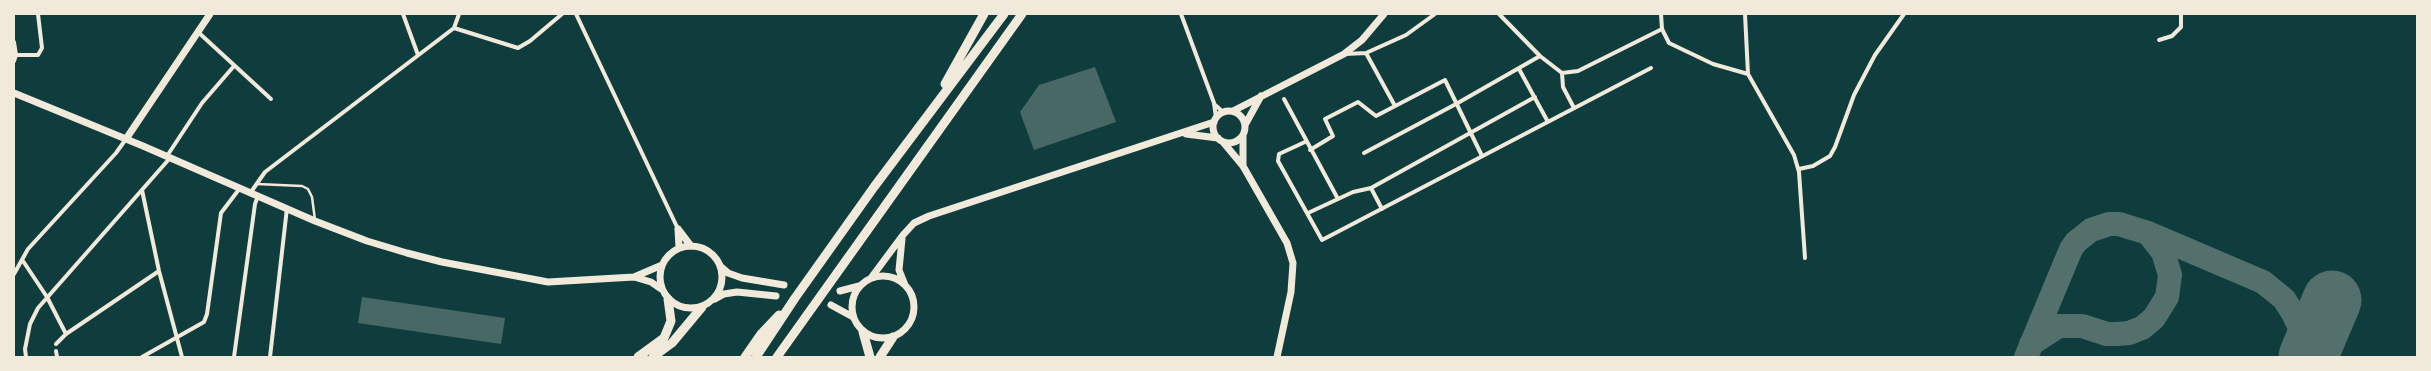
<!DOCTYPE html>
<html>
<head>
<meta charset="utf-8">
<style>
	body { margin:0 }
	#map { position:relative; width:2431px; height:371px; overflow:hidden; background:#0f3d3e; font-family:Figtree,sans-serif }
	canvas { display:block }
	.frame { position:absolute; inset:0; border:15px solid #f1e9da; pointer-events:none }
</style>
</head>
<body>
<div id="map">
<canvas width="2431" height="371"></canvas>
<div class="frame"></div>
</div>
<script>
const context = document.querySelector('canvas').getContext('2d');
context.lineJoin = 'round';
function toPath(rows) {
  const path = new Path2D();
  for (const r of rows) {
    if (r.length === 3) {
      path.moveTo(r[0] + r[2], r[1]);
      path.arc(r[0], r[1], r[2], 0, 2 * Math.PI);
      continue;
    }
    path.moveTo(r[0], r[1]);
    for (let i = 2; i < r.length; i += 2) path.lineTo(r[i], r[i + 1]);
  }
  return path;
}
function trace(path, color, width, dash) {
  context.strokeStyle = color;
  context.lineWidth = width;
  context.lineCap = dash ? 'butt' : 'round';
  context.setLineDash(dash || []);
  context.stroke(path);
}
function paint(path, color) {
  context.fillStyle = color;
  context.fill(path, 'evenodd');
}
trace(toPath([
	[2031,344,2059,326,2082,326,2107,334,2117,334,2129,333,2142,328,2154,318,2167,297,2170,275,2163,252,2148,233],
	[2026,357,2071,249,2076,242,2091,230,2109,224,2119,224,2148,233,2263,282,2284,299,2293,313,2299,326,2302,357]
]), '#53706d', 24);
trace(toPath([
	[2308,357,2332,300]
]), '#53706d', 59);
paint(toPath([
	[1095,67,1116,122,1034,150,1020,112,1039,85],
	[362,297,505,318,501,344,358,323]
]), '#486865');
trace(toPath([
	[257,184,302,186,308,189,312,197,315,220]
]), '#f1e9da', 2.5);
trace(toPath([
	[403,14,418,55],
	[576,14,678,229],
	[1181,14,1214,103,1216,118],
	[1499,14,1540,56,1562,73,1578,71,1662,29],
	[1661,14,1662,29,1669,43,1713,64,1748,74],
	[1745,14,1748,74,1794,155,1799,172,1805,258],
	[454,28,518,48,530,41,562,14],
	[198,32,271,99],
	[2159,40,2172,36,2181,27,2181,14],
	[14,42,16,55,14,61],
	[1366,53,1395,106],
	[1345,54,1366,53,1406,35,1435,14],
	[16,55,38,55,42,48,38,14],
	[1519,69,1548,122],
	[1562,73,1563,87,1574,108],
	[1284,99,1338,199],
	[1214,104,1223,112],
	[1305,142,1279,154,1278,161,1322,240,1651,68],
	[1310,150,1333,136,1325,119,1358,102,1376,116,1445,80,1482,156],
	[1364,153,1456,104,1540,56],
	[167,156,202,103,234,66],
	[1799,169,1813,166,1830,156,1835,147,1854,95,1865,74,1875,55,1904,14],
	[1371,188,1382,209],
	[142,190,159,271,182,357],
	[251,192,265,172,454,28,459,14],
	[1308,213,1353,192,1371,188,1535,97],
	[23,261,47,297,66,334],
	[14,274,28,249,116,153,126,139],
	[56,344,66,334,159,271],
	[56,351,57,357],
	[26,357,25,349,30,324,38,308,170,158],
	[142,357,204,322,207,314,221,213,240,188],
	[234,357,255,204,258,196],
	[270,357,287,208]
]), '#f1e9da', 4);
trace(toPath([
	[14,93,143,146,315,221,367,241,407,253,442,262,548,282,634,277,662,265],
	[1233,111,1344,54,1362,40,1384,14],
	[1229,127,16],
	[1245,125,1261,96],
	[1186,134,1218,138],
	[1243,136,1243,166],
	[126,139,210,14],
	[1223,142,1243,166,1287,243,1293,263,1291,292,1277,357],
	[678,229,691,246],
	[678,229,679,248],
	[902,239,899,270,905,285],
	[691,277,31],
	[720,266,728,273,742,278,784,285],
	[883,307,31],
	[634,277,651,282,661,289],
	[871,278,903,235,914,223,929,216,1214,122],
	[840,291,859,286],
	[715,299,724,294,737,292,776,296],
	[831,305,853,317]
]), '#f1e9da', 7);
trace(toPath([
	[945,84,984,14],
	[863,332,870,357],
	[638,357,664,338,671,321,668,299],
	[653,357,672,343,702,307],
	[745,357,761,334,779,315],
	[756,357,795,298,874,187,1004,14],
	[777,357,1022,14],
	[880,357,893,337]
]), '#f1e9da', 9);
</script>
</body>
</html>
